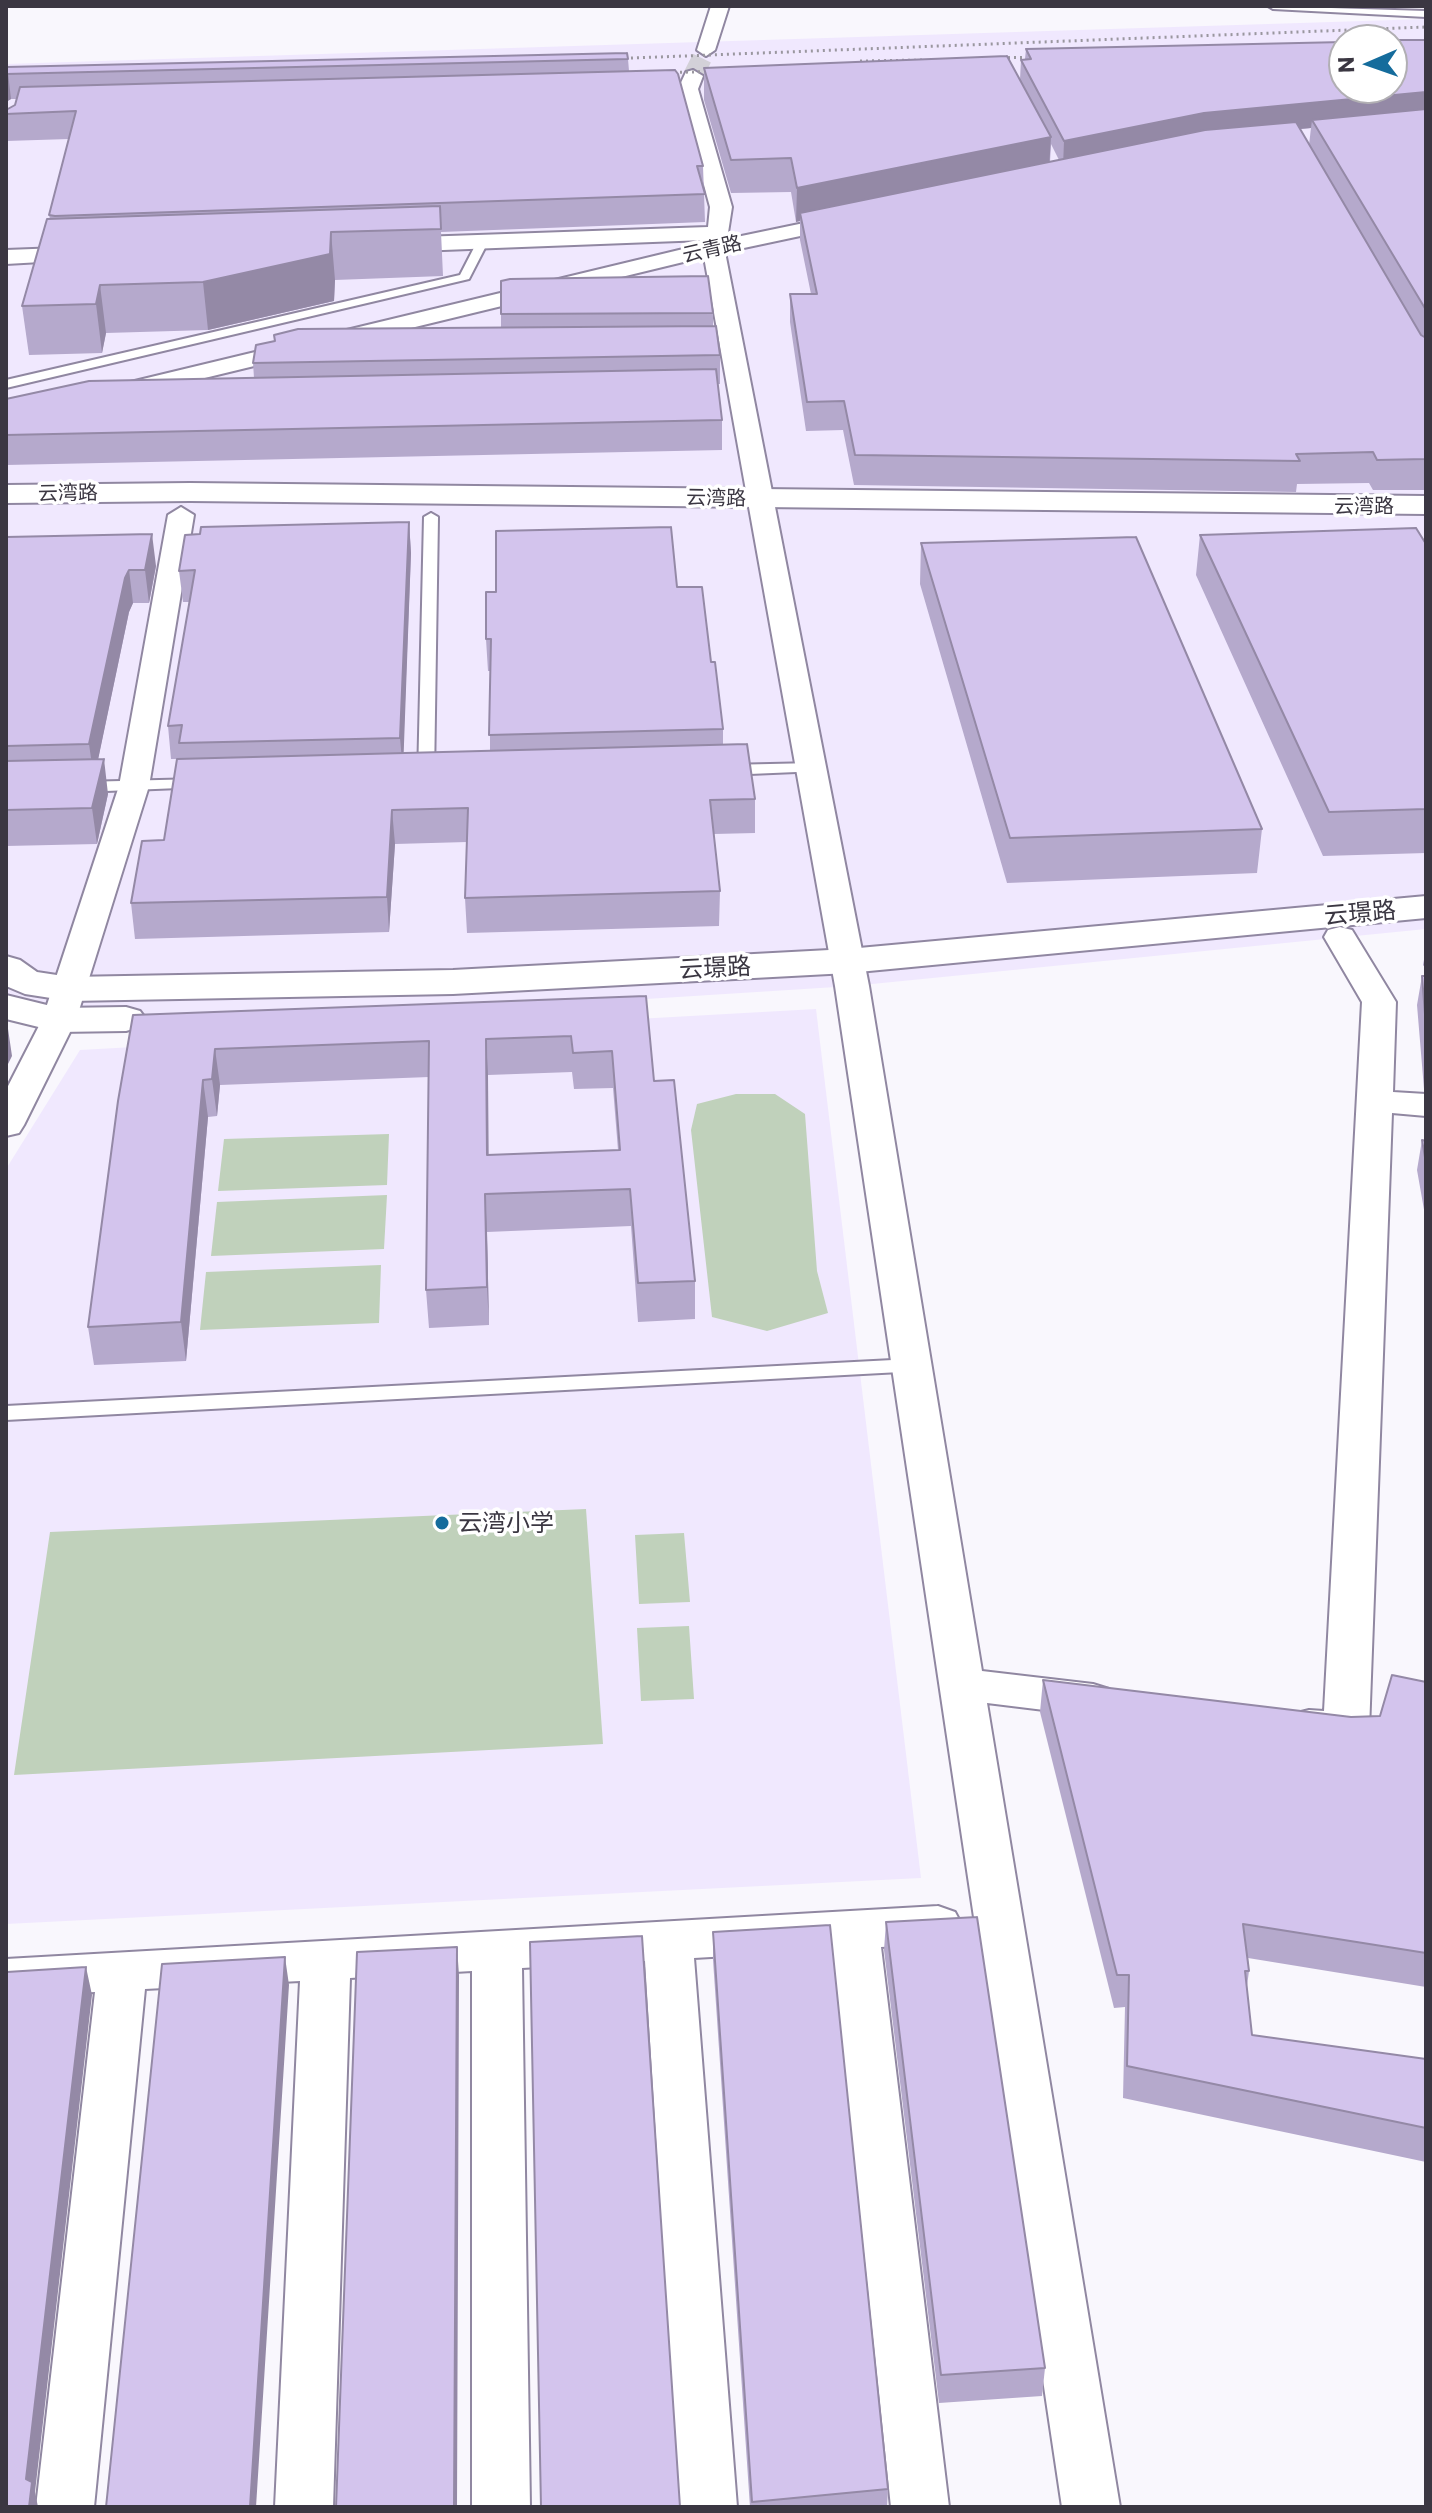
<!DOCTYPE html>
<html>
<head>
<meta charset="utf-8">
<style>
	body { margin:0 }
	#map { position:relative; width:1432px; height:2513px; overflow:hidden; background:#f9f7fd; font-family:Commissioner,sans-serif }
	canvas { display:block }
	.frame { position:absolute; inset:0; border:8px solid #3b3742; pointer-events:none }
	.north { position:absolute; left:1328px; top:24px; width:80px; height:80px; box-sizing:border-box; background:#fff; border:2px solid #b1afb3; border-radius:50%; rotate:268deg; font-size:22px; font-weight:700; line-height:32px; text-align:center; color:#3b3742 }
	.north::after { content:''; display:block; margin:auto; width:28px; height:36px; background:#156c9c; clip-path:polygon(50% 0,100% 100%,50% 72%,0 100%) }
</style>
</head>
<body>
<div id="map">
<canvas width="1432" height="2513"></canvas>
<div class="frame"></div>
<div class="north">N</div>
</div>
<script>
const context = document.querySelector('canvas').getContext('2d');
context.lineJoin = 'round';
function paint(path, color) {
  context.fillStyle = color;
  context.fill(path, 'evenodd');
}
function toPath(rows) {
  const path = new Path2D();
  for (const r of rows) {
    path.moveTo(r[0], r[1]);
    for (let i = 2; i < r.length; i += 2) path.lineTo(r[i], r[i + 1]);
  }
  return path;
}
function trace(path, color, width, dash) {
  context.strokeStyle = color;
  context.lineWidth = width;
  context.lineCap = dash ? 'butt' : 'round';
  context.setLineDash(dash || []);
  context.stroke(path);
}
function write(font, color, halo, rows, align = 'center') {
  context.font = font + ' Commissioner,"Noto Sans SC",sans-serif';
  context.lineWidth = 7;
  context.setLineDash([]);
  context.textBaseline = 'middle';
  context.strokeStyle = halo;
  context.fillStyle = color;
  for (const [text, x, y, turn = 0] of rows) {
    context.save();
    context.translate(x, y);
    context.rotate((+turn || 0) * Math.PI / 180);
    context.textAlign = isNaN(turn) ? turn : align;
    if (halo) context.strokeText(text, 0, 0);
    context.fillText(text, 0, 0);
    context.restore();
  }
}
paint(toPath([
	[1426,19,1426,929,852,986,456,1011,60,1020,6,1007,6,64],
	[1344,40,1392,40,1392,88,1344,88],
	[816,1009,921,1878,6,1924,6,1169,80,1050]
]), '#f0e8fe');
paint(toPath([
	[736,1094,775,1094,805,1114,817,1271,828,1313,767,1331,712,1317,691,1130,697,1104],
	[389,1134,387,1185,218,1191,224,1139],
	[387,1195,384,1249,211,1256,217,1202],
	[381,1265,379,1323,200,1330,206,1272],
	[586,1509,603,1744,14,1775,50,1532],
	[684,1533,690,1602,639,1604,635,1535],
	[689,1626,694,1699,641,1701,637,1628]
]), '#c0d1bb');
trace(toPath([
	[693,76,706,50]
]), '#d3d1d8', 20, [20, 10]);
const lane = toPath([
	[1268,6,1426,11,1426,17,1273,9,1268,6],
	[478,240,488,242,469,279,6,388,6,380,460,275,478,240],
	[431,513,438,517,434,778,426,783,418,778,424,517,431,513],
	[814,763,822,768,820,771,726,775,718,770,726,765,814,763],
	[198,779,206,784,204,787,82,792,74,787,82,782,198,779],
	[912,1359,919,1361,922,1366,919,1371,6,1420,6,1406,912,1359]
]);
const street = toPath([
	[711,6,729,6,715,50,706,56,697,50,711,6],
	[693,70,703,76,698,89,732,207,727,239,852,213,863,219,852,225,725,252,869,986,982,1671,1093,1684,1109,1689,1116,1700,1109,1711,1093,1716,987,1703,1120,2507,1062,2507,835,986,704,257,118,399,106,392,118,385,704,244,705,240,391,252,380,245,391,238,708,227,710,207,678,89,686,72,693,70],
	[86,247,97,254,94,259,6,264,6,250,86,247],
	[181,507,194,515,149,786,76,1020,24,1125,19,1133,6,1136,6,1090,42,1020,119,786,168,515,181,507],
	[1340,927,1352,930,1396,1002,1393,1092,1426,1094,1426,1116,1392,1113,1369,1730,1362,1742,1346,1746,1293,1738,1286,1726,1293,1714,1309,1710,1324,1711,1362,1002,1324,937,1328,930,1340,927],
	[938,1906,955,1912,962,1925,955,1938,938,1944,881,1947,949,2507,891,2507,832,1950,694,1958,737,2507,679,2507,645,1961,522,1968,530,2507,472,2507,472,1971,350,1978,333,2507,275,2507,300,1981,145,1989,94,2507,36,2507,95,1992,6,1997,6,1959,938,1906]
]);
const secondary = toPath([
	[190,483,1426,496,1426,514,190,501,6,503,6,485,190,483],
	[1426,896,1426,918,848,973,453,994,70,1001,25,994,6,986,6,956,20,960,37,972,70,977,453,970,848,949,1426,896],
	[6,995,59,1008,126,1007,140,1011,146,1019,140,1027,126,1031,59,1032,6,1019,6,995]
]);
trace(lane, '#9087a1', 4);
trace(street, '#9087a1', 4);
trace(secondary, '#9087a1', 4);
paint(lane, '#fff');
paint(street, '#fff');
paint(secondary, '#fff');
trace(toPath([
	[984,58,1048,57],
	[607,59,1426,27],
	[860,61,924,60],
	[656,73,728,71]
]), '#9a979f', 3, [2, 4]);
paint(toPath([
	[1426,40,1426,490,1373,490,1369,483,1297,484,1296,492,854,485,843,430,806,431,790,322,790,294,811,294,800,240,800,221,796,222,791,192,731,193,704,100,704,68,1020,80,1021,60,1025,59,1026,49],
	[1311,128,1309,145,1300,129],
	[1051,144,1059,160,1050,162],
	[628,59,629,71,703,166,705,222,441,232,443,276,335,280,334,301,208,330,106,333,102,353,29,355,22,306,50,219,49,215,69,139,6,141,6,110,15,105,17,99,11,99,6,102,6,67],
	[713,313,713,326,720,355,720,384,718,384,722,420,722,450,6,465,6,399,254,378,253,363,501,328,501,314],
	[409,522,411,553,403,753,490,751,490,671,488,671,486,639,677,587,711,662,723,729,723,745,755,799,755,833,714,834,720,891,719,926,467,933,465,898,467,842,395,844,389,932,135,939,131,903,164,840,177,759,171,759,168,726,190,602,183,602,179,571],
	[1200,535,1426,544,1426,853,1323,856,1196,575],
	[6,537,156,566,149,603,133,603,129,612,98,759,108,794,97,844,6,846],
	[921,543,1262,829,1257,873,1007,883,920,584],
	[1426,949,1426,969,1423,965],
	[1422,976,1426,976,1426,1089,1424,1089,1417,1005],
	[646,996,654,1081,695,1281,695,1319,638,1322,631,1226,487,1232,489,1325,429,1328,426,1290,429,1077,220,1085,217,1116,208,1117,186,1361,94,1365,88,1327,133,1015],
	[572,1072,574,1089,613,1088,618,1150,488,1155,488,1075],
	[1422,1140,1426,1141,1426,1221,1417,1170],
	[1043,1680,1351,1717,1380,1716,1426,1682,1426,1987,1248,1958,1249,1971,1247,1986,1252,2035,1426,2059,1426,2162,1123,2098,1125,2007,1114,2008,1040,1712],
	[886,1922,1045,2368,1042,2396,939,2403,884,1950],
	[713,1932,888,2489,887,2507,750,2507,713,1960]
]), '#b5a9cc');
paint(toPath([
	[8,73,11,99,6,102,6,74],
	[1426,92,1426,117,1312,120,1311,128,1201,138,1063,167,1064,141,1204,113],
	[1051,137,1049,169,800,213,800,221,796,222,797,188],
	[331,232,335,280,334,301,208,330,203,282],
	[100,285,106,333,102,353,96,304],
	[409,522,411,553,403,771,400,738],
	[152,534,156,566,149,603,145,570],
	[129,570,133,603,129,612,94,779,89,744,125,578],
	[104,759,108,794,97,844,92,808],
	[392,810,395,844,389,932,387,897],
	[7,1022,12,1056,6,1068,6,1024],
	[486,1039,488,1075,489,1192,487,1155],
	[215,1049,220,1085,217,1116,212,1079],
	[203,1080,208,1117,186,1361,181,1322],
	[485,1194,487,1232,489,1325,487,1287],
	[457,1947,459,1975,457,2507,454,2507],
	[285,1957,289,1985,256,2507,250,2507],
	[86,1967,92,1995,35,2492,38,2507,29,2507,26,2479]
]), '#9489a6');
const building = toPath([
	[1392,40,1426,40,1426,92,1204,113,1064,141,1021,60,1031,59,1026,49,1344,42,1344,88,1392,88,1392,40],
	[627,53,628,59,6,74,6,67,627,53],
	[1007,56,1051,137,797,188,791,158,731,160,704,68,1007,56],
	[675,70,678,74,703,166,697,166,705,194,55,216,49,215,76,111,6,114,6,110,15,105,20,87,675,70],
	[1426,109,1426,310,1312,120,1426,109],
	[1296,122,1421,335,1426,338,1426,459,1377,460,1373,452,1296,454,1300,461,855,455,844,401,807,402,790,294,817,294,800,213,1205,130,1296,122],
	[440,206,441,229,331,232,330,254,203,282,100,285,96,304,22,306,47,219,440,206],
	[708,276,713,313,501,314,501,281,510,279,708,276],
	[716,326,720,355,253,363,256,345,275,341,274,335,298,329,716,326],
	[716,369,722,420,6,435,6,399,89,381,716,369],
	[409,522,400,738,179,743,182,725,168,726,195,570,179,571,185,535,200,534,201,527,409,522],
	[671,527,677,587,702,587,711,662,715,662,723,729,489,735,491,639,486,639,486,592,496,592,496,531,671,527],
	[1416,528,1426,544,1426,809,1329,812,1200,535,1416,528],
	[152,534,145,570,129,570,125,578,89,744,6,746,6,537,152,534],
	[1136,537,1262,829,1010,838,921,543,1136,537],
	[747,744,755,799,710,800,720,891,465,898,468,808,392,810,387,897,131,903,142,841,164,840,177,759,747,744],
	[104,759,92,808,6,810,6,761,104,759],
	[1422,976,1426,976,1426,1027,1422,976],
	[646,996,654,1081,674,1080,695,1281,638,1283,630,1189,485,1194,487,1287,426,1290,429,1041,215,1049,212,1079,203,1080,181,1322,88,1327,118,1101,133,1015,646,996],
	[571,1036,573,1053,612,1051,620,1150,487,1155,486,1039,571,1036],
	[1422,1140,1426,1141,1426,1163,1422,1140],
	[1392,1675,1426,1682,1426,1953,1243,1924,1249,1971,1245,1971,1252,2035,1426,2059,1426,2128,1127,2066,1129,1975,1117,1975,1043,1680,1351,1717,1380,1716,1392,1675],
	[977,1917,1045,2368,941,2375,886,1922,977,1917],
	[830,1925,888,2489,752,2502,713,1932,830,1925],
	[642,1936,680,2507,541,2507,530,1942,642,1936],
	[457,1947,454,2507,336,2507,357,1952,457,1947],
	[285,1957,250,2507,106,2507,162,1964,285,1957],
	[86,1967,26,2479,32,2482,29,2507,6,2507,7,1972,86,1967]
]);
paint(building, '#d3c4ed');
trace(building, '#9489a6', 2);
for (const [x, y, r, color] of [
	[442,1523,8,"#156c9c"]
]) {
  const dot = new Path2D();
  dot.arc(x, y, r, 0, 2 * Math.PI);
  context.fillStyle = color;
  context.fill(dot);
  trace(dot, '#fff', 3);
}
write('20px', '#3b3742', '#fff', [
	["云青路",712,249,-13],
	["云湾路",68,493,-1],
	["云湾路",716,498,1],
	["云湾路",1364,506]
]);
write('24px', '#3b3742', '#fff', [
	["云璟路",1360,913,-5],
	["云璟路",715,968,-3]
]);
write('24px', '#3b3742', '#fff', [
	["云湾小学",458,1523]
], 'left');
</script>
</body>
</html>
